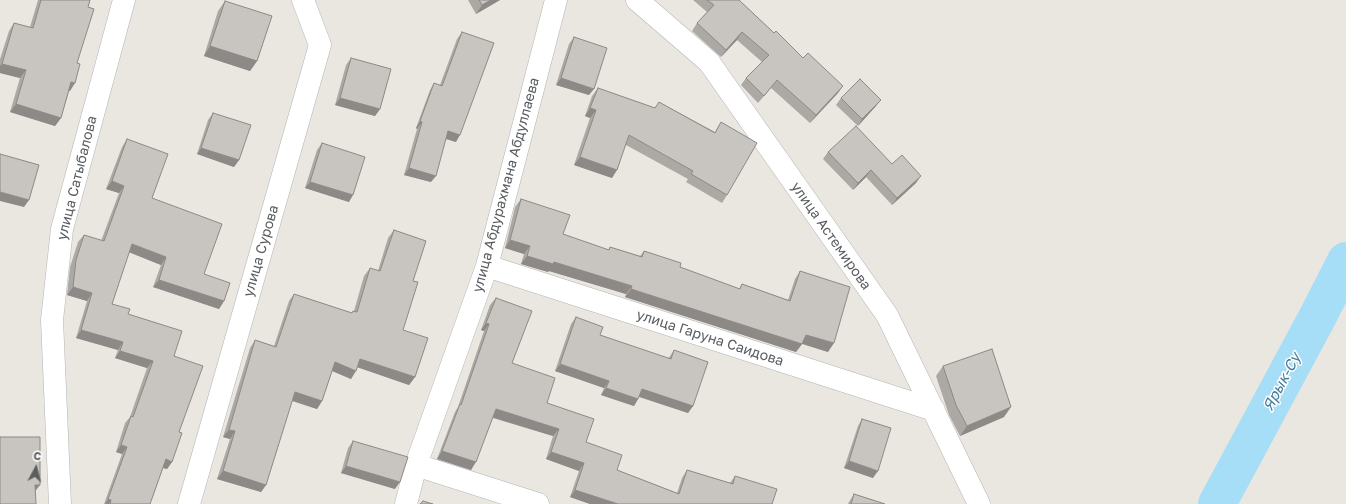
<!DOCTYPE html>
<html>
<head>
<meta charset="utf-8">
<style>
	body { margin:0 }
	#map { position:relative; width:1346px; height:504px; overflow:hidden; background:#eae7e0; font-family:"Golos Text",sans-serif }
	canvas { display:block }
	.north { position:absolute; left:16px; top:448px; width:40px; height:40px; -webkit-text-stroke:3px #fff; paint-order:stroke; rotate:7deg; font-size:11px; font-weight:700; line-height:16px; text-align:center; color:#595d60 }
	.north::after { content:''; display:block; margin:auto; width:14px; height:18px; background:#595d60; clip-path:polygon(50% 0,100% 100%,50% 72%,0 100%) }
</style>
</head>
<body>
<div id="map">
<canvas width="1346" height="504"></canvas>
<div class="north">С</div>
</div>
<script>
const context = document.querySelector('canvas').getContext('2d');
context.lineJoin = 'round';
function toPath(rows) {
  const path = new Path2D();
  for (const r of rows) {
    path.moveTo(r[0], r[1]);
    for (let i = 2; i < r.length; i += 2) path.lineTo(r[i], r[i + 1]);
  }
  return path;
}
function trace(path, color, width, dash) {
  context.strokeStyle = color;
  context.lineWidth = width;
  context.lineCap = dash ? 'butt' : 'round';
  context.setLineDash(dash || []);
  context.stroke(path);
}
function paint(path, color) {
  context.fillStyle = color;
  context.fill(path, 'evenodd');
}
function write(font, color, halo, rows, align = 'center') {
  context.font = font + ' "Golos Text",sans-serif';
  context.lineWidth = 3;
  context.setLineDash([]);
  context.textBaseline = 'middle';
  context.strokeStyle = halo;
  context.fillStyle = color;
  for (const [text, x, y, turn = 0] of rows) {
    context.save();
    context.translate(x, y);
    context.rotate((+turn || 0) * Math.PI / 180);
    context.textAlign = isNaN(turn) ? turn : align;
    if (halo) context.strokeText(text, 0, 0);
    context.fillText(text, 0, 0);
    context.restore();
  }
}
trace(toPath([
	[1217,504,1318,316,1346,261]
]), '#a5def6', 38);
const street = toPath([
	[637,0,709,62,887,315,979,504],
	[487,266,934,410],
	[416,465,538,504],
	[60,504,52,320,62,229,124,0],
	[189,504,320,45,303,0],
	[406,504,416,465,487,266,556,0]
]);
trace(street, '#b1b4b7', 23);
trace(street, '#fff', 22);
paint(toPath([
	[38,0,90,0,88,7,77,63,70,91,69,91,61,118,55,126,10,112,20,78,0,73,0,59,9,31,14,23,30,27],
	[468,0,500,0,476,14],
	[693,0,739,0,838,93,810,123,771,88,758,103,741,85,746,78,762,62,737,40,721,57,692,31,697,23,707,12],
	[225,1,257,61,250,71,204,56,218,11],
	[462,32,456,142,446,139,431,182,404,175,417,129,416,128,430,90,434,83,440,85,457,39],
	[574,37,589,95,556,85,569,44],
	[351,58,380,109,375,116,335,105,346,65],
	[598,88,655,108,659,102,715,132,721,122,727,195,722,203,686,182,688,179,626,145,612,178,574,165,590,118,585,116,592,96],
	[841,98,876,106,858,126,836,105],
	[213,113,239,160,234,167,197,154,208,120],
	[127,139,152,198,204,274,224,301,219,309,153,287,161,265,129,252,112,304,128,314,174,356,179,432,172,462,167,469,163,468,150,504,104,504,122,454,116,452,125,423,130,417,147,368,115,358,118,350,76,338,87,301,67,295,70,267,78,242,84,235,101,241,119,193,106,189,122,147],
	[322,143,349,202,305,188,317,150],
	[828,152,892,164,916,183,892,205,866,177,853,190,823,159],
	[521,199,563,234,608,250,610,247,640,256,644,251,680,267,739,289,742,284,788,300,795,279,800,271,828,352,802,344,796,352,625,297,626,294,549,271,548,272,521,264,524,254,505,248,515,207],
	[394,230,413,281,403,330,415,377,409,385,357,367,351,379,332,371,322,401,317,409,292,401,266,485,261,492,217,479,230,439,223,437,250,348,255,340,274,346,289,301,294,294,352,313,353,311,354,311,364,276,370,268,378,271,388,238],
	[496,298,512,363,547,403,586,442,617,470,677,493,682,478,687,470,730,483,735,476,772,504,590,504,570,497,579,471,546,459,553,436,493,418,471,470,437,459,455,412,458,407,484,331,481,330,490,305],
	[576,317,600,335,668,359,674,350,693,406,688,413,639,397,634,406,601,395,604,388,555,371,571,324],
	[943,366,1004,417,960,436,949,415,936,376],
	[862,419,873,478,844,468,858,426],
	[353,441,395,489,341,473,348,448],
	[854,494,885,504,848,504,849,502]
]), '#aca9a5');
paint(toPath([
	[491,0,500,0,476,14,482,5],
	[742,32,737,40,721,57,726,50],
	[210,46,257,61,250,71,204,56],
	[2,64,26,70,20,78,0,73,0,66],
	[561,78,594,89,589,95,556,85],
	[71,82,75,83,70,91,66,90],
	[843,86,838,93,810,123,816,115],
	[340,98,380,109,375,116,335,105],
	[881,100,876,106,858,126,862,119],
	[16,104,61,118,55,126,10,112],
	[590,108,596,110,590,118,585,116],
	[420,121,422,122,417,129,416,128],
	[448,131,460,135,456,142,443,138],
	[201,148,239,160,234,167,197,154],
	[580,157,617,170,612,178,574,165],
	[409,168,436,176,431,182,404,175],
	[871,170,866,177,853,190,858,183],
	[921,176,916,183,892,205,897,198],
	[112,181,124,186,119,193,106,189],
	[310,182,353,195,349,202,305,188],
	[0,192,29,200,24,207,0,201],
	[510,240,530,246,524,254,505,248],
	[132,244,166,257,161,265,126,251],
	[527,256,554,262,632,286,626,294,549,271,548,272,521,264],
	[159,280,224,301,219,309,153,287],
	[73,287,92,293,87,301,67,295],
	[631,289,802,344,796,352,625,297],
	[486,323,489,324,484,331,481,330],
	[81,330,123,342,118,350,76,338],
	[806,335,834,343,828,352,800,343],
	[120,351,153,361,147,368,115,358],
	[360,359,415,377,409,385,354,366],
	[335,362,356,371,351,379,330,370],
	[560,364,609,381,604,388,555,371],
	[606,388,638,399,634,406,601,395],
	[642,389,693,406,688,413,637,396],
	[295,392,322,401,317,409,290,400],
	[1011,407,1004,417,960,436,967,426],
	[496,409,559,429,553,436,491,417],
	[229,430,235,431,230,439,223,437],
	[121,445,127,447,122,454,116,452],
	[442,451,476,462,471,470,437,459],
	[551,452,584,463,579,471,546,459],
	[166,459,172,462,167,469,160,467],
	[849,461,878,471,873,478,844,468],
	[346,466,400,482,395,489,341,473],
	[223,471,266,485,261,492,217,479],
	[35,485,40,485,33,494],
	[575,490,618,504,590,504,570,497],
	[108,499,111,500,109,504,105,504]
]), '#8c8986');
const building = toPath([
	[41,0,90,0,88,7,94,9,77,63,80,64,75,83,71,82,61,118,16,104,26,70,2,64,14,23,33,28,41,0],
	[479,0,491,0,482,5,479,0],
	[707,0,739,0,774,33,776,31,803,58,808,53,843,86,816,115,777,80,764,96,746,78,769,55,742,32,726,50,697,23,714,5,707,0],
	[225,1,272,16,257,61,210,46,225,1],
	[462,32,494,43,460,135,448,131,436,176,409,168,422,122,420,121,434,83,442,86,462,32],
	[574,37,607,48,594,89,561,78,574,37],
	[351,58,391,69,380,109,340,98,351,58],
	[860,79,881,100,862,119,841,98,860,79],
	[598,88,655,108,659,102,715,133,721,122,757,143,727,195,691,174,693,171,629,135,617,170,580,157,596,110,590,108,598,88],
	[213,113,251,125,239,160,201,148,213,113],
	[856,126,892,164,902,155,921,176,897,198,871,170,858,183,828,152,856,126],
	[127,139,168,154,152,198,222,224,204,274,230,283,224,301,159,280,166,257,132,244,112,304,130,309,128,314,182,331,174,356,203,366,179,432,182,433,172,462,166,459,150,504,110,504,111,500,108,499,127,447,121,445,131,416,133,417,153,361,120,351,123,342,81,330,92,293,73,287,76,260,84,235,104,241,124,186,112,181,127,139],
	[322,143,365,157,353,195,310,182,322,143],
	[0,154,39,165,29,200,0,192,0,154],
	[521,199,570,215,563,234,609,250,610,247,642,257,644,251,681,263,680,267,740,289,742,284,790,301,800,271,850,287,834,343,806,335,802,344,631,289,632,286,554,262,553,264,527,256,530,246,510,240,521,199],
	[394,230,426,241,413,281,418,282,403,330,428,338,415,377,360,359,356,371,335,362,322,401,295,392,266,485,223,471,235,431,229,430,255,340,276,347,294,294,352,313,353,311,357,312,370,268,380,271,394,230],
	[496,298,532,311,512,363,555,378,547,403,594,419,586,442,622,455,617,470,679,494,687,470,733,484,735,476,777,489,772,504,618,504,575,490,584,463,551,452,559,429,496,409,476,462,442,451,460,404,461,405,489,324,486,323,496,298],
	[576,317,603,327,600,335,671,359,674,350,708,362,693,406,642,389,638,399,606,388,609,381,560,364,576,317],
	[992,349,1011,407,967,426,956,405,943,366,992,349],
	[862,419,891,428,878,471,849,461,862,419],
	[0,437,40,437,40,485,35,485,36,504,0,504,0,437],
	[353,441,408,457,400,482,346,466,353,441],
	[854,494,885,504,851,504,854,494],
	[423,501,433,504,420,504,423,501]
]);
paint(building, '#c8c4c0');
trace(building, '#8c8986', 1);
write('14px', '#595d60', '#fff', [
	["улица Сатыбалова",77,178,-76],
	["улица Абдурахмана Абдуллаева",506,185,-75],
	["улица Астемирова",831,236,55],
	["улица Сурова",261,251,-74],
	["улица Гаруна Саидова",710,338,18]
]);
write('italic 15px', '#437b9c', '#fff', [
	["Ярык-Су",1282,382,-62]
]);
</script>
</body>
</html>
